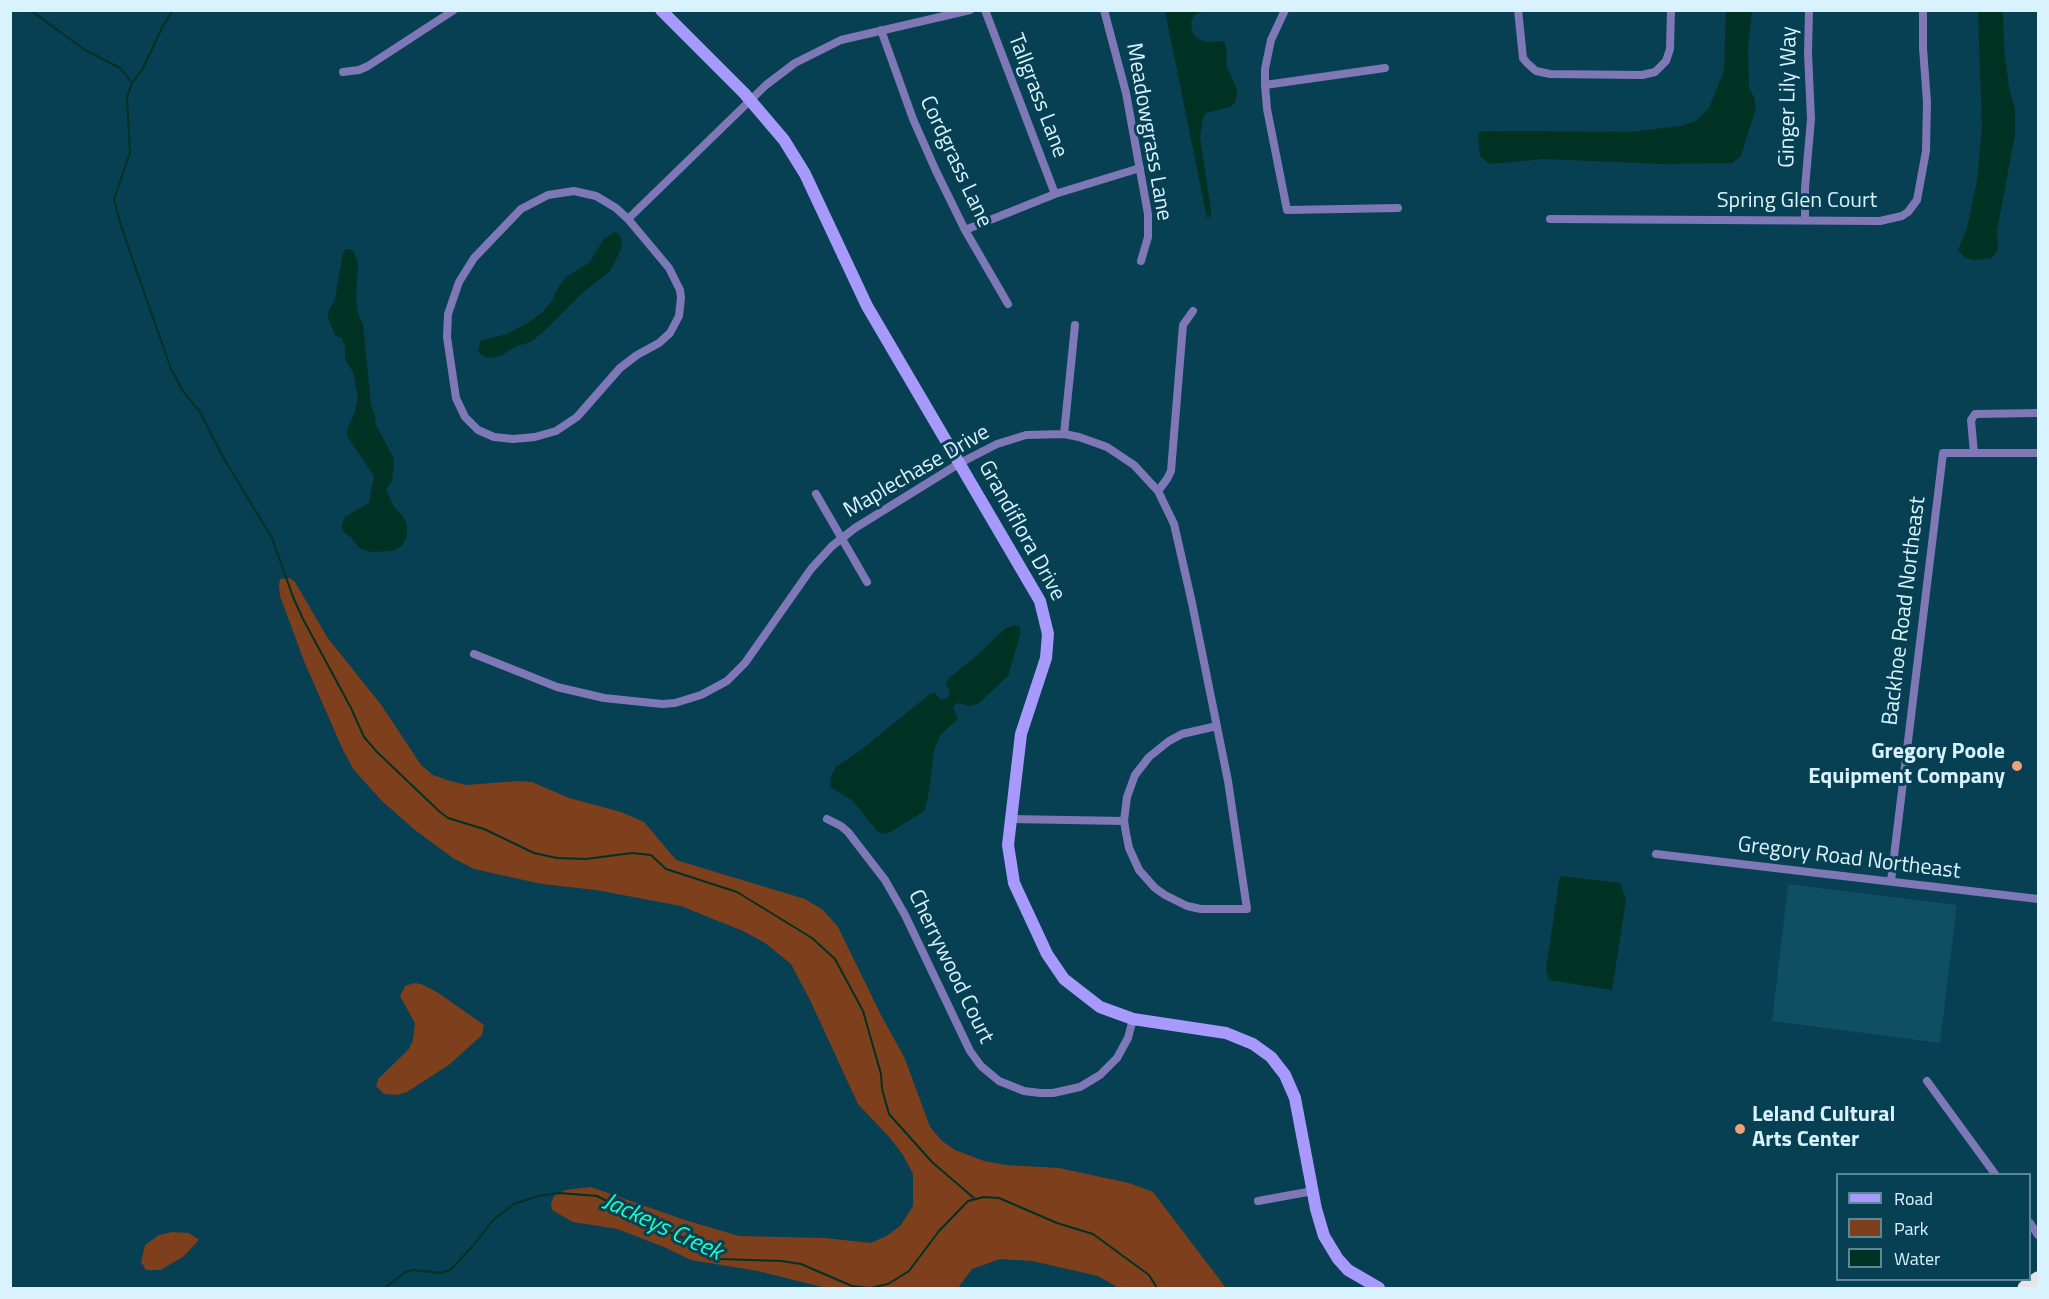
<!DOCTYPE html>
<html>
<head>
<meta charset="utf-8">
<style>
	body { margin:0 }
	#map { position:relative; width:2049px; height:1299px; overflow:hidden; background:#073f53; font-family:"Titillium Web",sans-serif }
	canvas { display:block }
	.frame { position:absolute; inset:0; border:12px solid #d8f2fe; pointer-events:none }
	.legend { position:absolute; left:1836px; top:1173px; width:195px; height:108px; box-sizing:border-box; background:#073f53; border:2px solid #5b8797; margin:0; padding:8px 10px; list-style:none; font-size:18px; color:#d8f2fe }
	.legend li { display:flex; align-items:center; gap:12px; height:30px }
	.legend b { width:30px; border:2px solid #5b8797 }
</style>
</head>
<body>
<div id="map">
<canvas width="2049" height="1299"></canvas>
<div class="frame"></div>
<ul class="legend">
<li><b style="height:8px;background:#a79afc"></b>Road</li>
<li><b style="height:16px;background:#7e401c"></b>Park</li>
<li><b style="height:16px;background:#003224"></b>Water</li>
</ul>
</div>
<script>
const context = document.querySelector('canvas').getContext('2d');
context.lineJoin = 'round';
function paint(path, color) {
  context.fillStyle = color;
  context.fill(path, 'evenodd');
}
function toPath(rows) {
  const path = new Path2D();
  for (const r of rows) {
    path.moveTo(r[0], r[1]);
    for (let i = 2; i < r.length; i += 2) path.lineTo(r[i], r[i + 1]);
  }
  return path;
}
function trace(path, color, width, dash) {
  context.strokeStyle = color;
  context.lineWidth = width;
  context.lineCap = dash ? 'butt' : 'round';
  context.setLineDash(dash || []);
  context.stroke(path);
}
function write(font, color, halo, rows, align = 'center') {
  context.font = font + ' "Titillium Web",sans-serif';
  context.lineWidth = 6;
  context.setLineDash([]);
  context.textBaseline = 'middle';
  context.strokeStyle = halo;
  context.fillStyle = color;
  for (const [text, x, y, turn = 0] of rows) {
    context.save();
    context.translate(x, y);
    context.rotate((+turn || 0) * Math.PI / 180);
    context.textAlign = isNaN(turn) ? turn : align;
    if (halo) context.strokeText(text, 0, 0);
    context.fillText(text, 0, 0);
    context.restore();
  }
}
paint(toPath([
	[1788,884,1957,905,1940,1043,1772,1021]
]), '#0f4e63');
paint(toPath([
	[290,578,295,582,327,637,382,706,421,765,433,775,450,781,466,785,518,781,532,782,569,798,621,812,644,822,676,860,805,899,823,910,838,927,881,1015,905,1059,930,1127,942,1141,955,1150,984,1161,1006,1165,1059,1168,1129,1183,1153,1192,1226,1288,1119,1288,1098,1276,1032,1261,1000,1259,972,1269,958,1288,826,1288,758,1271,691,1260,664,1247,617,1229,573,1222,552,1210,551,1204,554,1196,565,1190,591,1187,685,1220,739,1236,825,1238,871,1243,888,1235,901,1225,913,1206,913,1174,903,1155,890,1138,858,1104,810,1000,791,964,765,943,743,931,681,906,596,890,542,884,474,869,453,858,415,830,382,801,354,770,343,750,304,661,280,596,279,585,280,579],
	[414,983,421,984,437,992,484,1025,482,1035,450,1064,407,1092,397,1095,384,1094,376,1086,379,1078,409,1049,413,1040,415,1023,400,996,405,986],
	[172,1232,189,1233,199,1240,183,1257,160,1270,146,1270,141,1262,145,1245,159,1235]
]), '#7e401c');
paint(toPath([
	[1165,11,1204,11,1194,15,1191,22,1193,34,1199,39,1207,42,1224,41,1227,52,1226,65,1236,87,1237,94,1235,102,1230,107,1206,113,1203,118,1200,137,1211,211,1211,216,1207,218],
	[1726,11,1752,11,1748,48,1749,88,1754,97,1756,107,1741,156,1732,163,1666,164,1543,159,1490,164,1480,156,1478,135,1481,131,1629,132,1681,126,1696,121,1709,108,1724,71],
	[1978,11,2003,11,2004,48,2009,88,2015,108,2015,134,1997,231,1998,250,1992,258,1975,260,1965,258,1958,250,1967,228,1977,181,1982,128],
	[614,232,619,234,622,241,621,249,610,271,581,294,544,331,531,342,517,346,502,355,492,358,485,357,478,352,480,341,507,334,526,324,542,313,552,301,558,288,566,277,589,263,604,239],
	[346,249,351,249,354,252,358,264,356,296,358,314,363,324,371,405,375,416,376,425,394,459,392,481,386,489,394,507,403,516,407,525,407,536,402,546,393,551,370,552,359,548,351,537,344,533,342,525,345,517,369,503,374,476,347,436,347,430,355,412,358,397,353,372,345,360,345,347,342,338,335,335,328,318,328,312,335,299,343,253],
	[1016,625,1020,627,1020,635,1008,676,979,703,971,706,956,703,953,708,958,719,940,735,934,751,929,791,925,810,891,832,885,834,878,832,852,800,830,787,831,776,836,767,862,749,930,694,935,693,940,699,947,699,950,693,946,684,949,678,981,652,998,635,1006,628],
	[1560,876,1620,883,1626,899,1612,990,1549,980,1546,968]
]), '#003224');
trace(toPath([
	[30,10,85,50,120,68,132,83],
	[173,10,162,28,142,70,132,83,127,97,130,153,114,199,121,226,171,369,183,391,200,412,223,457,272,538,293,597,303,619,351,708,364,737,377,752,440,812,448,818,484,829,534,853,557,858,586,859,632,853,651,855,666,869,737,892,812,938,835,959,863,1011,881,1074,882,1089,889,1114,932,1162,975,1199],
	[385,1288,405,1272,413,1270,441,1273,450,1270,472,1247,493,1220,514,1204,538,1196,559,1193,597,1196,657,1227,684,1238,720,1259,781,1261,801,1264,852,1286,870,1288,888,1284,909,1271,939,1231,968,1201,984,1197,999,1198,1057,1223,1093,1234,1149,1275,1157,1288]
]), '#003224', 2);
trace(toPath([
	[985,10,1055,194],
	[1104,10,1126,93,1148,214,1148,237,1141,261],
	[1285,10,1271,40,1265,69,1265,85,1267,109,1287,210,1398,208],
	[1518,10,1523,58,1527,63,1536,71,1550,74,1642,75,1655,72,1666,61,1670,49,1671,10],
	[881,30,913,119,936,171,965,230,1008,304],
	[343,72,359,70,368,66,454,10],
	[1265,85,1385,68],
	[628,219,669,268,680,290,681,298,679,316,670,333,659,343,637,355,620,368,577,417,556,431,535,437,513,439,494,437,478,430,465,417,456,398,447,337,448,314,459,282,474,258,521,209,548,195,574,191,596,196,616,208,628,219,766,85,795,63,841,40,970,10],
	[1550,219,1880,221,1902,216,1908,212,1917,200,1926,151,1927,102,1923,48,1923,10],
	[1805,220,1805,188,1811,119,1808,53,1809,10],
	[965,230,1055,194,1140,168],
	[1064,434,1075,325],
	[1974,453,1971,420,1975,414,2038,413],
	[1158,491,1167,479,1171,471,1183,325,1193,311],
	[816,494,867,582],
	[474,654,557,687,604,698,662,704,675,703,701,695,727,681,745,663,811,569,832,546,855,528,960,463,997,444,1026,435,1064,434,1079,437,1107,447,1134,465,1158,491,1174,524,1192,603,1228,781,1247,909,1201,909,1187,906,1165,895,1155,888,1139,870,1129,848,1126,833,1124,821,1127,797,1135,775,1149,757,1169,741,1182,734,1217,726],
	[827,819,841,826,848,832,885,880,905,915,970,1051,981,1066,999,1081,1024,1091,1040,1093,1053,1093,1080,1087,1100,1075,1117,1058,1128,1038,1133,1019],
	[1010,819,1124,821],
	[1656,854,2038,899],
	[1891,881,1943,453,2038,453],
	[1927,1081,1995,1174],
	[1258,1201,1313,1191],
	[2030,1223,2038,1235]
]), '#7f78b6', 8);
trace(toPath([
	[661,10,744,93,784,140,805,174,867,306,1040,601,1048,634,1046,658,1021,734,1008,845,1014,883,1047,954,1064,979,1100,1007,1133,1019,1226,1033,1253,1044,1271,1057,1285,1075,1295,1098,1316,1209,1324,1236,1338,1259,1348,1270,1379,1288]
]), '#a79afc', 12);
trace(toPath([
	[2025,1288,2038,1279]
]), '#e5e5e5', 15);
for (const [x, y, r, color] of [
	[2017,766,6,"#f0a279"],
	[1740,1129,6,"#f0a279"]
]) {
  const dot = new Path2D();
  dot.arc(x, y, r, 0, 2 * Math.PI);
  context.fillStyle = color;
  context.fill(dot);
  trace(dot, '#073f53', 2);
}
write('22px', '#d8f2fe', '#073f53', [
	["Tallgrass Lane",1037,96,69],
	["Ginger Lily Way",1789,97,-89],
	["Meadowgrass Lane",1148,132,80],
	["Cordgrass Lane",955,162,65],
	["Spring Glen Court",1797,202],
	["Maplechase Drive",917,472,-30],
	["Grandiflora Drive",1021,531,61],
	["Backhoe Road Northeast",1905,611,-83],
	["Gregory Road Northeast",1849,859,7],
	["Cherrywood Court",950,967,64]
]);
write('bold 22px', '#d8f2fe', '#073f53', [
	["Gregory Poole",2005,753],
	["Equipment Company",2005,778],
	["Leland Cultural",1752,1116,"left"],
	["Arts Center",1752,1141,"left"]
], 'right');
write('italic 24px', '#1bffc5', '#073f53', [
	["Jackeys Creek",662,1228,25]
]);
</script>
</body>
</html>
